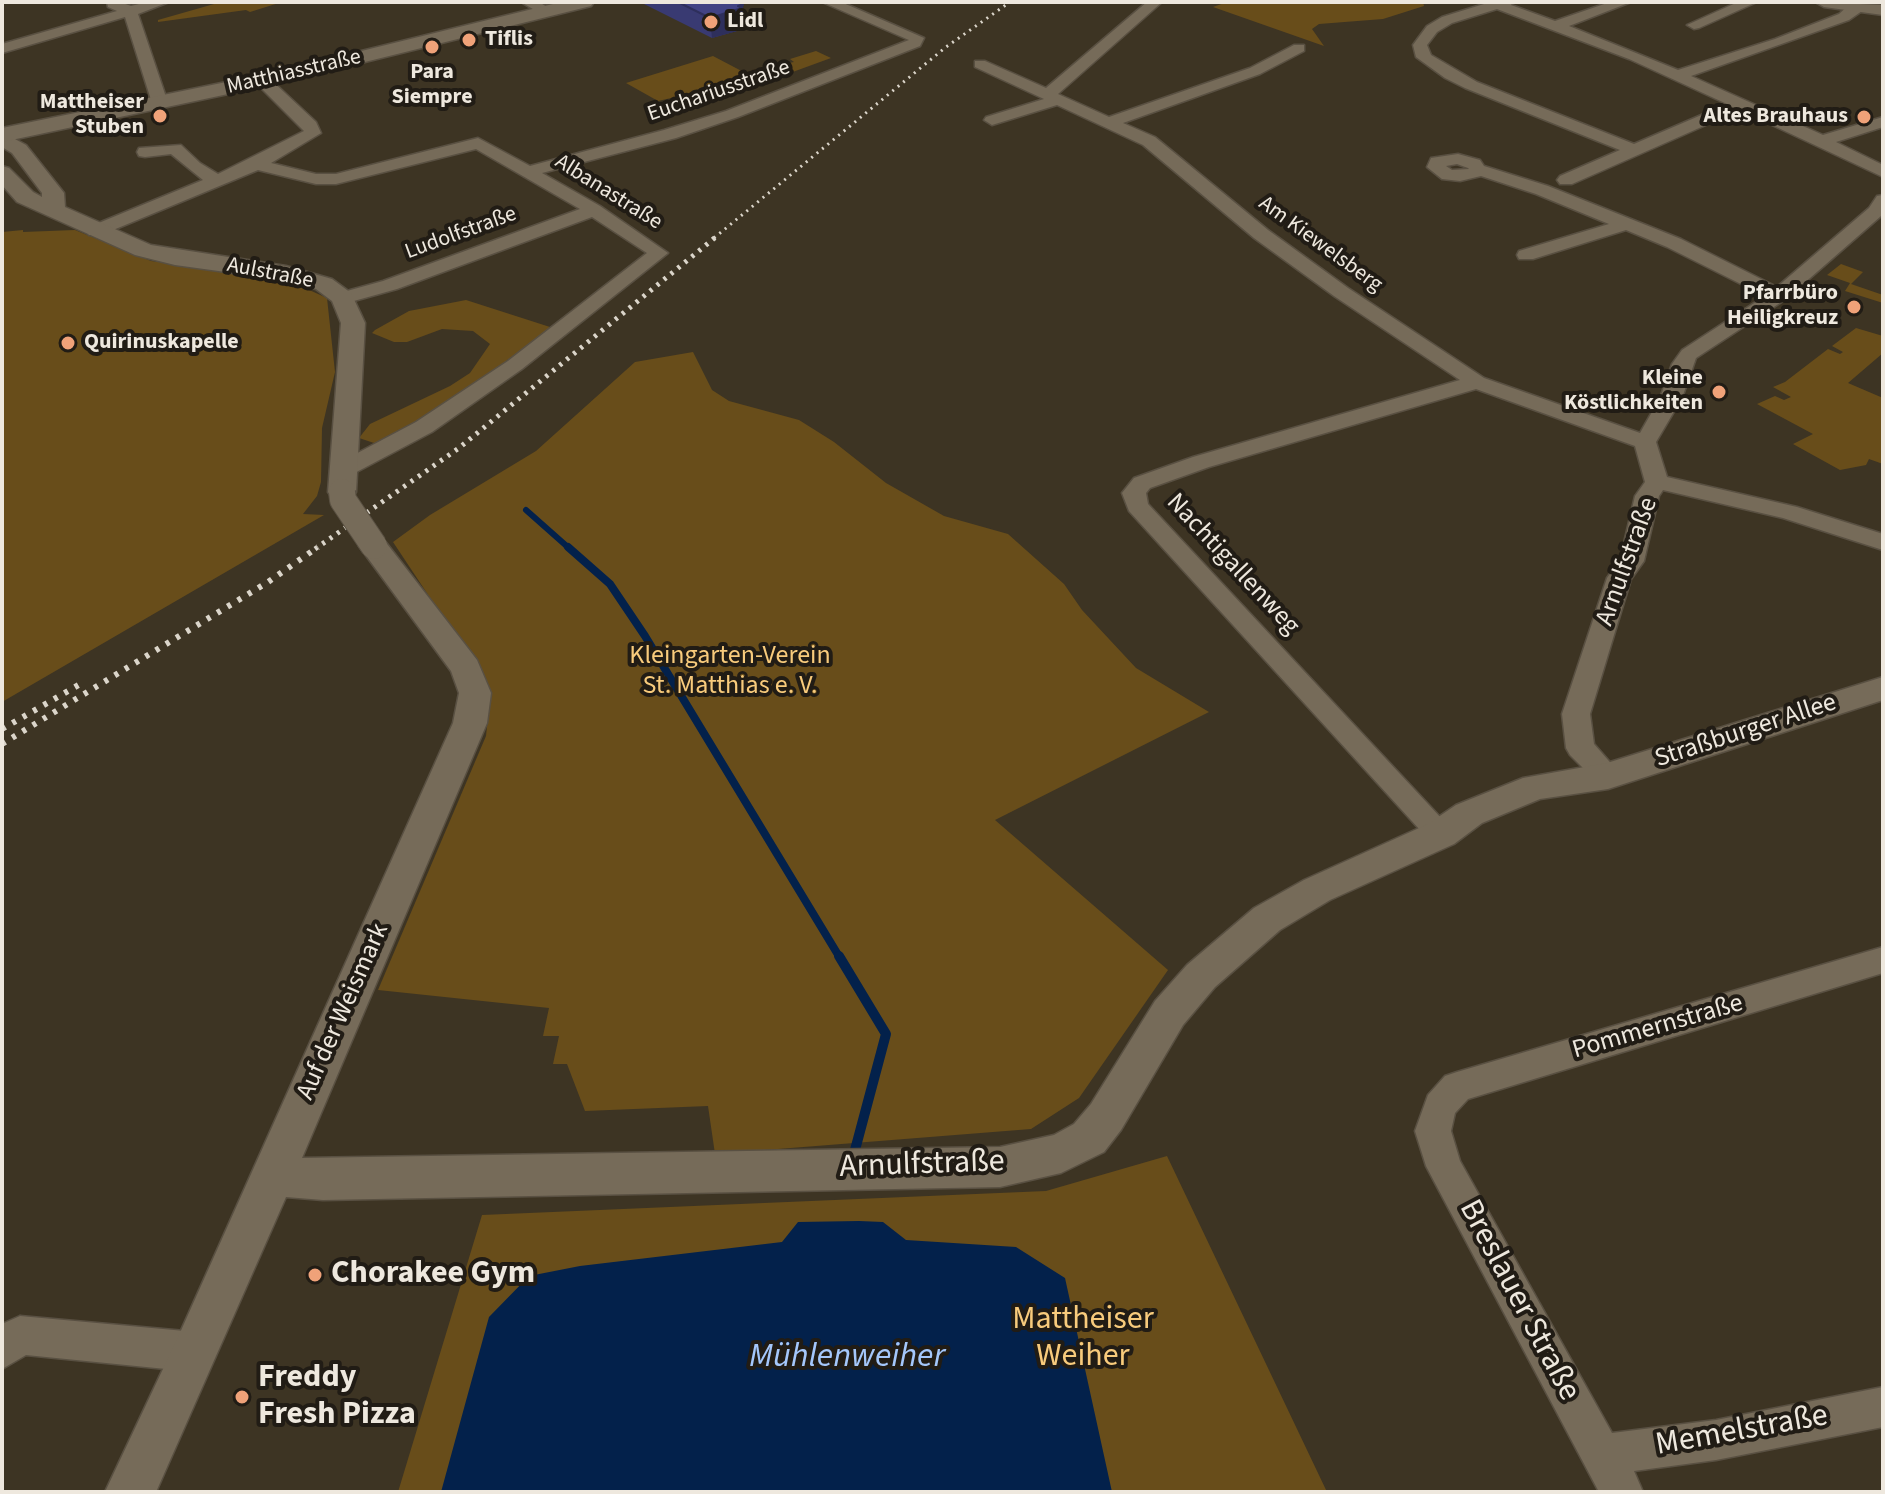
<!DOCTYPE html>
<html>
<head>
<meta charset="utf-8">
<style>
	body { margin:0 }
	#map { position:relative; width:1885px; height:1494px; overflow:hidden; background:#3d3423; font-family:"Source Sans 3",sans-serif }
	canvas { display:block }
	.frame { position:absolute; inset:0; border:4px solid #eee8de; pointer-events:none }
</style>
</head>
<body>
<div id="map">
<canvas width="1885" height="1494"></canvas>
<div class="frame"></div>
</div>
<script>
const context = document.querySelector('canvas').getContext('2d');
context.lineJoin = 'round';
function paint(path, color) {
  context.fillStyle = color;
  context.fill(path, 'evenodd');
}
function toPath(rows) {
  const path = new Path2D();
  for (const r of rows) {
    path.moveTo(r[0], r[1]);
    for (let i = 2; i < r.length; i += 2) path.lineTo(r[i], r[i + 1]);
  }
  return path;
}
function trace(path, color, width, dash) {
  context.strokeStyle = color;
  context.lineWidth = width;
  context.lineCap = dash ? 'butt' : 'round';
  context.setLineDash(dash || []);
  context.stroke(path);
}
function write(font, color, halo, rows, align = 'center') {
  context.font = font + ' "Source Sans 3",sans-serif';
  context.lineWidth = 8;
  context.setLineDash([]);
  context.textBaseline = 'middle';
  context.strokeStyle = halo;
  context.fillStyle = color;
  for (const [text, x, y, turn = 0] of rows) {
    context.save();
    context.translate(x, y);
    context.rotate((+turn || 0) * Math.PI / 180);
    context.textAlign = isNaN(turn) ? turn : align;
    if (halo) context.strokeText(text, 0, 0);
    context.fillText(text, 0, 0);
    context.restore();
  }
}
paint(toPath([
	[221,2,282,2,250,12,246,10,158,22,158,20],
	[1227,2,1423,2,1424,6,1383,19,1319,24,1312,29,1324,46,1213,7],
	[816,51,831,58,779,77,768,72,760,74,753,70,794,62,790,59],
	[713,56,753,77,760,74,769,81,735,92,721,85,709,84,689,94,658,101,626,83],
	[23,230,23,232,75,230,151,261,237,272,307,289,327,298,335,372,322,428,321,482,317,496,303,514,324,515,2,702,2,232],
	[1841,264,1863,272,1851,284,1883,295,1883,303,1845,291,1850,283,1827,275],
	[466,300,550,327,525,351,507,360,502,369,413,430,377,444,359,438,370,424,450,386,470,373,490,344,473,331,442,329,407,342,394,342,372,333,375,330,409,311],
	[1856,328,1883,336,1883,353,1848,383,1883,398,1883,464,1869,459,1866,465,1840,470,1793,444,1813,434,1757,404,1775,396,1784,400,1791,397,1773,387,1785,382,1828,349,1840,354,1843,352,1832,346],
	[693,352,712,390,729,401,799,420,834,442,886,483,944,516,1008,534,1064,584,1082,610,1136,668,1209,712,995,820,1168,970,1079,1098,1031,1129,715,1154,708,1106,585,1111,567,1064,553,1064,559,1036,543,1036,549,1008,378,990,486,736,489,708,468,655,393,542,430,515,536,451,635,362],
	[1167,1156,1327,1492,398,1492,482,1215,1046,1191]
]), '#684d1a');
paint(toPath([
	[859,1221,883,1222,906,1240,1016,1247,1065,1278,1112,1492,441,1492,489,1317,529,1276,580,1266,782,1242,798,1222]
]), '#03214b');
trace(toPath([
	[526,510,570,549]
]), '#03214b', 6);
trace(toPath([
	[568,547,610,584,645,636,840,958]
]), '#03214b', 8);
trace(toPath([
	[839,956,886,1034,855,1150]
]), '#03214b', 10);
const minor = toPath([
	[107,2,120,2,131,6,147,2,169,2,138,14,168,103,166,106,154,106,152,103,125,17,2,53,2,44,117,11,108,7,107,2],
	[521,2,539,2,555,12,553,15,543,15,521,2],
	[822,2,841,2,924,38,920,46,738,117,676,138,542,173,600,206,668,253,522,369,432,432,349,476,333,476,330,471,333,466,416,422,508,361,647,253,592,217,397,289,343,304,336,302,333,298,336,294,383,281,580,209,476,149,336,184,316,184,258,170,101,235,89,235,86,231,89,227,203,180,171,154,145,157,139,156,137,152,139,148,181,145,200,163,218,174,304,131,257,84,257,78,269,78,316,122,321,133,271,163,316,174,336,174,478,138,530,166,664,130,726,111,909,40,822,2],
	[1147,2,1162,2,1058,94,1109,117,1250,68,1294,45,1304,45,1304,51,1260,74,1123,123,1155,137,1268,230,1348,288,1484,378,1640,433,1660,398,1672,364,1682,350,1765,296,1667,247,1626,230,1533,259,1519,259,1517,255,1519,251,1609,224,1536,194,1481,176,1460,181,1442,179,1427,167,1431,158,1458,154,1480,160,1484,166,1548,186,1681,239,1777,287,1869,208,1877,196,1883,195,1881,216,1786,299,1696,358,1682,398,1656,442,1667,477,1797,507,1883,534,1883,550,1783,518,1663,490,1659,496,1644,561,1631,579,1590,714,1594,744,1622,776,1618,783,1608,786,1598,783,1570,755,1566,748,1562,714,1607,578,1620,560,1635,496,1645,482,1635,446,1476,389,1209,467,1150,488,1146,493,1148,504,1456,834,1451,842,1441,845,1431,842,1129,511,1122,493,1134,478,1193,457,1460,380,1334,296,1254,238,1143,145,1057,105,992,125,984,120,986,117,1044,99,975,67,975,61,985,61,1046,88,1147,2],
	[1457,164,1468,168,1469,169,1452,170,1446,166,1457,164],
	[1483,2,1513,2,1511,5,1555,21,1610,2,1631,2,1569,26,1678,70,1775,39,1839,14,1850,4,1860,4,1862,11,1849,20,1691,76,1823,135,1883,117,1883,127,1836,142,1883,165,1883,177,1740,110,1572,184,1560,184,1557,180,1560,176,1620,150,1465,88,1445,78,1416,57,1413,45,1427,26,1442,17,1484,4,1483,2],
	[1497,9,1629,59,1727,104,1634,144,1477,82,1431,55,1427,45,1437,32,1452,23,1497,9],
	[1738,2,1757,2,1699,28,1694,29,1687,25,1738,2],
	[1883,947,1883,973,1468,1099,1455,1113,1451,1131,1460,1161,1612,1433,1716,1420,1883,1387,1883,1427,1716,1460,1634,1471,1643,1492,1599,1492,1426,1166,1415,1131,1428,1095,1445,1076,1457,1072,1883,947],
	[20,1316,196,1332,210,1338,216,1352,210,1366,196,1372,26,1355,2,1369,2,1324,20,1316]
]);
const tertiary = toPath([
	[1815,2,1883,5,1883,15,1824,7,1815,2],
	[2,132,26,145,64,193,65,207,151,245,286,266,332,279,351,293,365,323,356,492,352,498,342,500,332,498,328,492,341,323,332,301,316,289,284,280,175,265,135,255,17,202,2,185,2,166,9,168,33,192,42,197,42,193,12,153,2,147,2,132],
	[374,537,384,540,477,660,491,693,487,723,302,1158,1000,1147,1054,1135,1074,1124,1091,1104,1155,1001,1187,965,1254,908,1304,880,1428,824,1456,805,1523,778,1607,763,1883,677,1883,700,1608,789,1540,799,1482,823,1454,844,1330,900,1280,930,1215,987,1183,1025,1121,1130,1104,1152,1061,1173,1000,1187,323,1200,286,1197,156,1492,105,1492,179,1335,453,723,459,693,451,671,359,546,364,540,374,537]
]);
const secondary = toPath([
	[561,2,594,2,591,6,280,83,2,142,2,128,280,71,561,2]
]);
trace(minor, '#595042', 3);
trace(tertiary, '#595042', 3);
trace(secondary, '#595042', 3);
paint(minor, '#766b59');
paint(tertiary, '#766b59');
paint(secondary, '#766b59');
trace(toPath([
	[714,238,946,47,1010,2]
]), '#dbd5ca', 3, [2, 5]);
trace(toPath([
	[315,549,459,448,717,236]
]), '#dbd5ca', 5, [3, 6]);
trace(toPath([
	[2,729,82,683],
	[2,744,268,582,318,547]
]), '#dbd5ca', 6, [4, 8]);
const tertiaryBridge = toPath([
	[342,492,343,500,374,546]
]);
trace(tertiaryBridge, '#595042', 28, []);
trace(tertiaryBridge, '#766b59', 26);
paint(toPath([
	[644,2,736,2,743,5,744,29,712,38,644,4]
]), '#393a72');
paint(toPath([
	[743,5,744,29,712,38,710,18]
]), '#2e2f5c');
const building = toPath([
	[678,2,736,2,743,5,738,6,742,8,710,18,678,2]
]);
paint(building, '#424384');
trace(building, '#2e2f5c', 2);
for (const [x, y, r, color] of [
	[711,22,8,"#f0a279"],
	[469,40,8,"#f0a279"],
	[432,47,8,"#f0a279"],
	[160,116,8,"#f0a279"],
	[1864,117,8,"#f0a279"],
	[1854,307,8,"#f0a279"],
	[68,343,8,"#f0a279"],
	[1719,392,8,"#f0a279"],
	[315,1275,8,"#f0a279"],
	[242,1397,8,"#f0a279"]
]) {
  const dot = new Path2D();
  dot.arc(x, y, r, 0, 2 * Math.PI);
  context.fillStyle = color;
  context.fill(dot);
  trace(dot, '#211c15', 3);
}
write('bold 22px', '#eee8de', '#211c15', [
	["Lidl",727,22,"left"],
	["Tiflis",485,40,"left"],
	["Para",432,73,"center"],
	["Siempre",432,98,"center"],
	["Mattheiser",144,103],
	["Stuben",144,128],
	["Altes Brauhaus",1848,117],
	["Pfarrbüro",1838,294],
	["Heiligkreuz",1838,319],
	["Quirinuskapelle",84,343,"left"],
	["Kleine",1703,379],
	["Köstlichkeiten",1703,404]
], 'right');
write('22px', '#eee8de', '#211c15', [
	["Matthiasstraße",294,73,-13],
	["Euchariusstraße",719,92,-19],
	["Albanastraße",608,193,32],
	["Ludolfstraße",461,234,-20],
	["Am Kiewelsberg",1320,245,36],
	["Aulstraße",270,274,11]
]);
write('26px', '#eee8de', '#211c15', [
	["Arnulfstraße",1628,562,-70],
	["Nachtigallenweg",1232,565,47],
	["Straßburger Allee",1746,732,-18],
	["Auf der Weismark",344,1012,-66],
	["Pommernstraße",1658,1028,-16]
]);
write('26px', '#f8cb7c', '#211c15', [
	["Kleingarten-Verein",730,657],
	["St. Matthias e. V.",730,687]
]);
write('32px', '#eee8de', '#211c15', [
	["Arnulfstraße",922,1166,-2],
	["Breslauer Straße",1518,1301,62],
	["Memelstraße",1742,1432,-10]
]);
write('bold 32px', '#eee8de', '#211c15', [
	["Chorakee Gym",331,1275],
	["Freddy",258,1379],
	["Fresh Pizza",258,1416]
], 'left');
write('32px', '#f8cb7c', '#211c15', [
	["Mattheiser",1083,1321],
	["Weiher",1083,1358]
]);
write('italic 34px', '#a4c7fb', '#211c15', [
	["Mühlenweiher",847,1359]
]);
</script>
</body>
</html>
